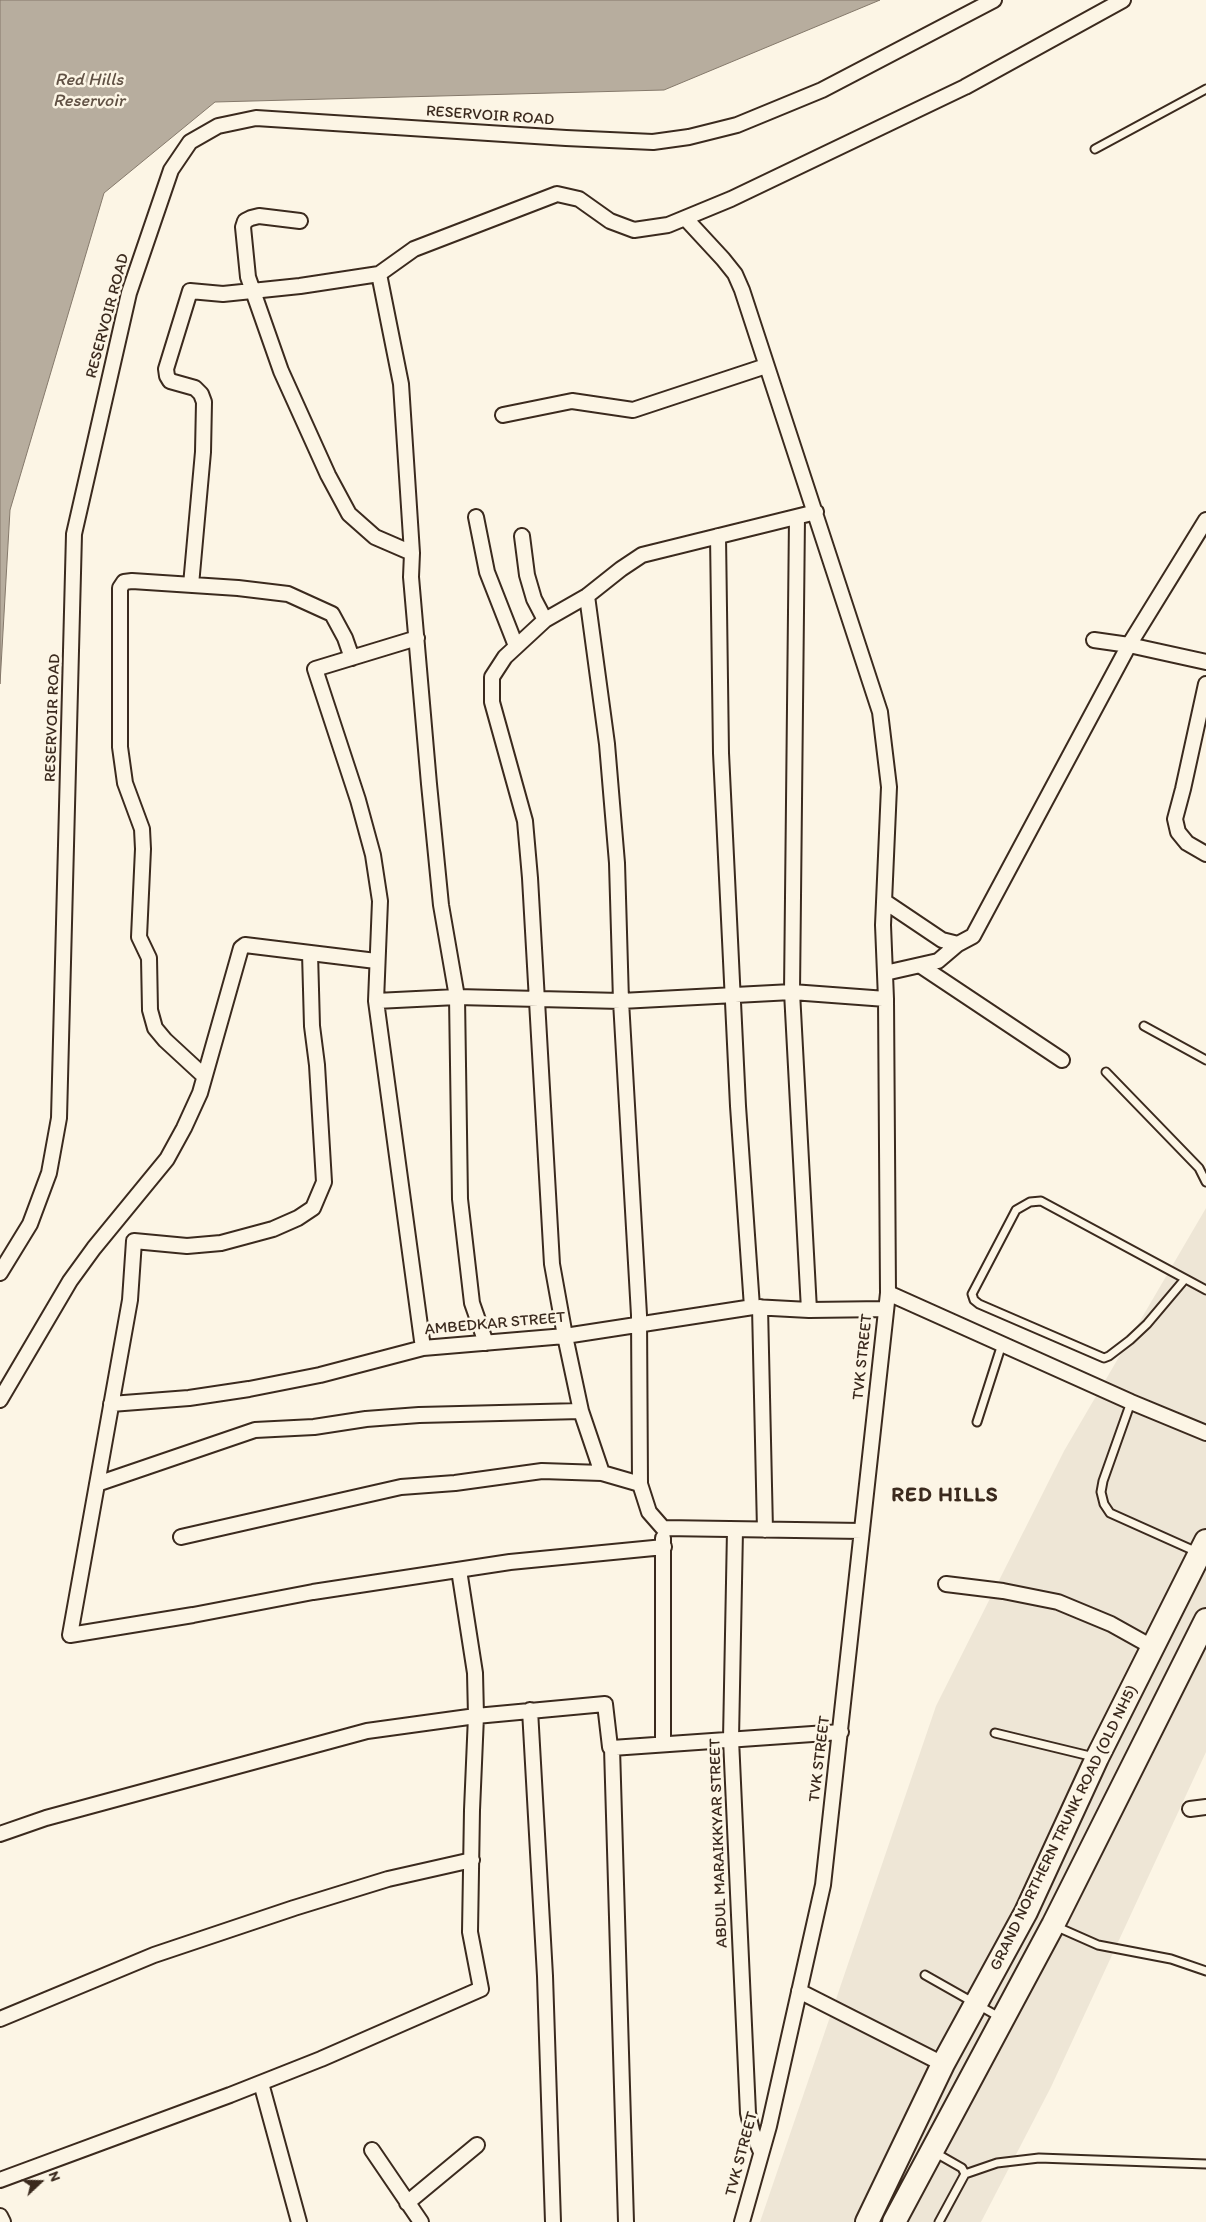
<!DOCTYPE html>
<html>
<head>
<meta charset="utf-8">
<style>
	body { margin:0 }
	#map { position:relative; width:1206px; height:2222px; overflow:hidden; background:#fcf5e5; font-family:Itim,sans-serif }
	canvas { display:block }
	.north { position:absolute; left:15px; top:2157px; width:50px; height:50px; -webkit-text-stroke:4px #fcf5e5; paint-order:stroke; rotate:69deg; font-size:14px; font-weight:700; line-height:20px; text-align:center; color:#3b2a1e }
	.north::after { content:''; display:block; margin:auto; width:18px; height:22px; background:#3b2a1e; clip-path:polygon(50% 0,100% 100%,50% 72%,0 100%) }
</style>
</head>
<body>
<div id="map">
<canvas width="1206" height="2222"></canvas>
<div class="north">N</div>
</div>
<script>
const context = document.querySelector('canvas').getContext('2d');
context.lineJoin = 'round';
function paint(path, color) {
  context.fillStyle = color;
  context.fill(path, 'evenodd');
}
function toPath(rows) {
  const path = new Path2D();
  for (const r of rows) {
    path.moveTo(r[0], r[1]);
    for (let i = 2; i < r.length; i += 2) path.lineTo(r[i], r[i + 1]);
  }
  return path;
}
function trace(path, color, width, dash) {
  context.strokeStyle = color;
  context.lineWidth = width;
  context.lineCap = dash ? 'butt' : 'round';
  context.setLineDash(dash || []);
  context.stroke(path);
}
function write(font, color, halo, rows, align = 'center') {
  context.font = font + ' Itim,sans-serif';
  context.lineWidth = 5;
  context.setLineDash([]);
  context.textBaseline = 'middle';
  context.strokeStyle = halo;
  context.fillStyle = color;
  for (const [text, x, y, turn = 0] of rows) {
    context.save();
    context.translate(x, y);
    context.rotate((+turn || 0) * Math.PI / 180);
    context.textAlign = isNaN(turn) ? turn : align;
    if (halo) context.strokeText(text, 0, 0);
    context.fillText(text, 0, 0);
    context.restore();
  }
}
paint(toPath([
	[1206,1208,1206,1752,1051,2087,981,2222,760,2222,936,1706,1064,1451]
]), '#eee6d6');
const water = toPath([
	[0,0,880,0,664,90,215,102,104,193,10,510,0,684,0,0]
]);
paint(water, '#b7ad9e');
trace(water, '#85796b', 1);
const lane = toPath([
	[1095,149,1206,89],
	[1144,1026,1206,1060],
	[1106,1072,1199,1168,1206,1182],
	[1185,1279,1147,1324,1130,1340,1109,1356,1104,1358,979,1304,974,1300,972,1294,1016,1210,1030,1202,1041,1201,1206,1290],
	[1131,1402,1103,1481,1101,1492,1104,1504,1110,1513,1197,1552],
	[977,1422,1002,1344],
	[995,1733,1094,1757],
	[1055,1926,1098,1945,1171,1959,1206,1971],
	[925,1975,1001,2018],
	[934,2152,962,2168,965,2174,939,2222],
	[965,2174,997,2163,1039,2158,1206,2164]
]);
const street = toPath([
	[686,219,723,259,735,274,742,290,880,712,889,787,883,925,886,999,888,1293,823,1885,769,2126,742,2222],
	[300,221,259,216,251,218,245,221,243,227,248,277,281,371,328,475,349,514,375,537,412,553],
	[379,274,401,384,412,553,411,577,429,784,441,905,457,997,460,1199,472,1303,486,1343],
	[503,415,572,401,633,410,766,366],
	[476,517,487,572,516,646],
	[797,517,792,992,809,1310],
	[522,536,527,575,534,599,545,620],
	[718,536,721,753,738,1106,752,1307],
	[191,585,203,452,204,402,201,394,195,388,170,381,167,376,166,369,190,291,223,294,300,286,379,274,414,249,557,194,579,199,610,221,634,230,668,225,731,199,965,87,1123,0],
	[587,596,607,744,617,863,621,1001,639,1315,640,1484,649,1512,663,1528,862,1531],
	[417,638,315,669,358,800,373,855,380,901,376,1001,423,1348],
	[1094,640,1129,645,1206,662],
	[1206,684,1183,789,1175,819,1178,832,1187,843,1206,854],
	[884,901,942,940,958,944,973,936,1129,645,1206,520],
	[310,953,312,1026,317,1065,324,1182,313,1208,298,1218,273,1229,221,1243,187,1246,134,1241,130,1300,70,1635,193,1615,313,1592,510,1562,664,1547],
	[921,966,1062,1060],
	[885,973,938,961,958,944],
	[376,1001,457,997,621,1001,792,992,886,999],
	[204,1076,165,1040,155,1028,150,1010,149,958,139,937,143,849,142,829,125,783,120,747,120,588,124,582,132,581,238,588,288,594,332,614,345,638,352,658],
	[0,1273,30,1224,49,1173,59,1118,74,534,129,293,171,170,190,142,218,126,256,118,566,138,653,142,689,137,737,125,822,90,994,0],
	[888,1293,1131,1402,1206,1433],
	[760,1307,765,1530],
	[0,1400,70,1281,94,1248,167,1159,184,1128,200,1093,241,948,245,945,376,961],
	[111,1404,189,1398,249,1389,320,1375,423,1348,565,1336,753,1307,809,1310,886,1309],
	[602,1473,581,1411,565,1336,552,1264,530,878,525,821,492,702,492,677,505,657,545,620,587,596,621,569,642,555,816,512],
	[97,1484,255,1430,314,1427,366,1419,419,1415,581,1411],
	[735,1530,731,1739,748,2113,752,2131,761,2152],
	[181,1537,401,1487,455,1483,542,1471,602,1473,640,1484],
	[946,1584,1003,1591,1058,1602,1111,1624,1154,1648],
	[530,1710,545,1976,553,2222],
	[663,1744,663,1538],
	[612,1748,841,1732],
	[1190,1809,1206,1807],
	[0,1834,46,1818,367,1731,476,1716,605,1704,610,1747,612,1748,626,2222],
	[799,1991,943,2064],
	[0,2019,154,1955,294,1908,388,1879,472,1860],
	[261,2083,299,2222],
	[372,2150,421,2222],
	[0,2180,230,2095,321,2059,481,1989,470,1932,472,1810,476,1716,475,1673,459,1570],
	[407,2203,477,2145],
	[0,2216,3,2222]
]);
const primary = toPath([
	[867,2222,943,2064,1026,1912,1097,1758,1206,1541],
	[894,2222,1053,1925,1206,1620]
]);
trace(lane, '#3b2a1e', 11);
trace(street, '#3b2a1e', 18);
trace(primary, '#3b2a1e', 26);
trace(lane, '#fcf5e5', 7);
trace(street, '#fcf5e5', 14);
trace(primary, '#fcf5e5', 22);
write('16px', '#3b2a1e', '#fcf5e5', [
	["RESERVOIR ROAD",490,116,4],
	["RESERVOIR ROAD",108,316,-75],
	["RESERVOIR ROAD",53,718,-88],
	["AMBEDKAR STREET",495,1324,-5],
	["TVK STREET",863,1357,-84],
	["TVK STREET",820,1759,-83],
	["GRAND NORTHERN TRUNK ROAD (OLD NH5)",1064,1828,-64],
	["ABDUL MARAIKKYAR STREET",719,1843,-92],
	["TVK STREET",742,2154,-75]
]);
write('italic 18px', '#605144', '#fcf5e5', [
	["Red Hills",89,80],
	["Reservoir",89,101]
]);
context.letterSpacing = '1px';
write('bold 21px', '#3b2a1e', '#fcf5e5', [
	["RED HILLS",945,1496]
]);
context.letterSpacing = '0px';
</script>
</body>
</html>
